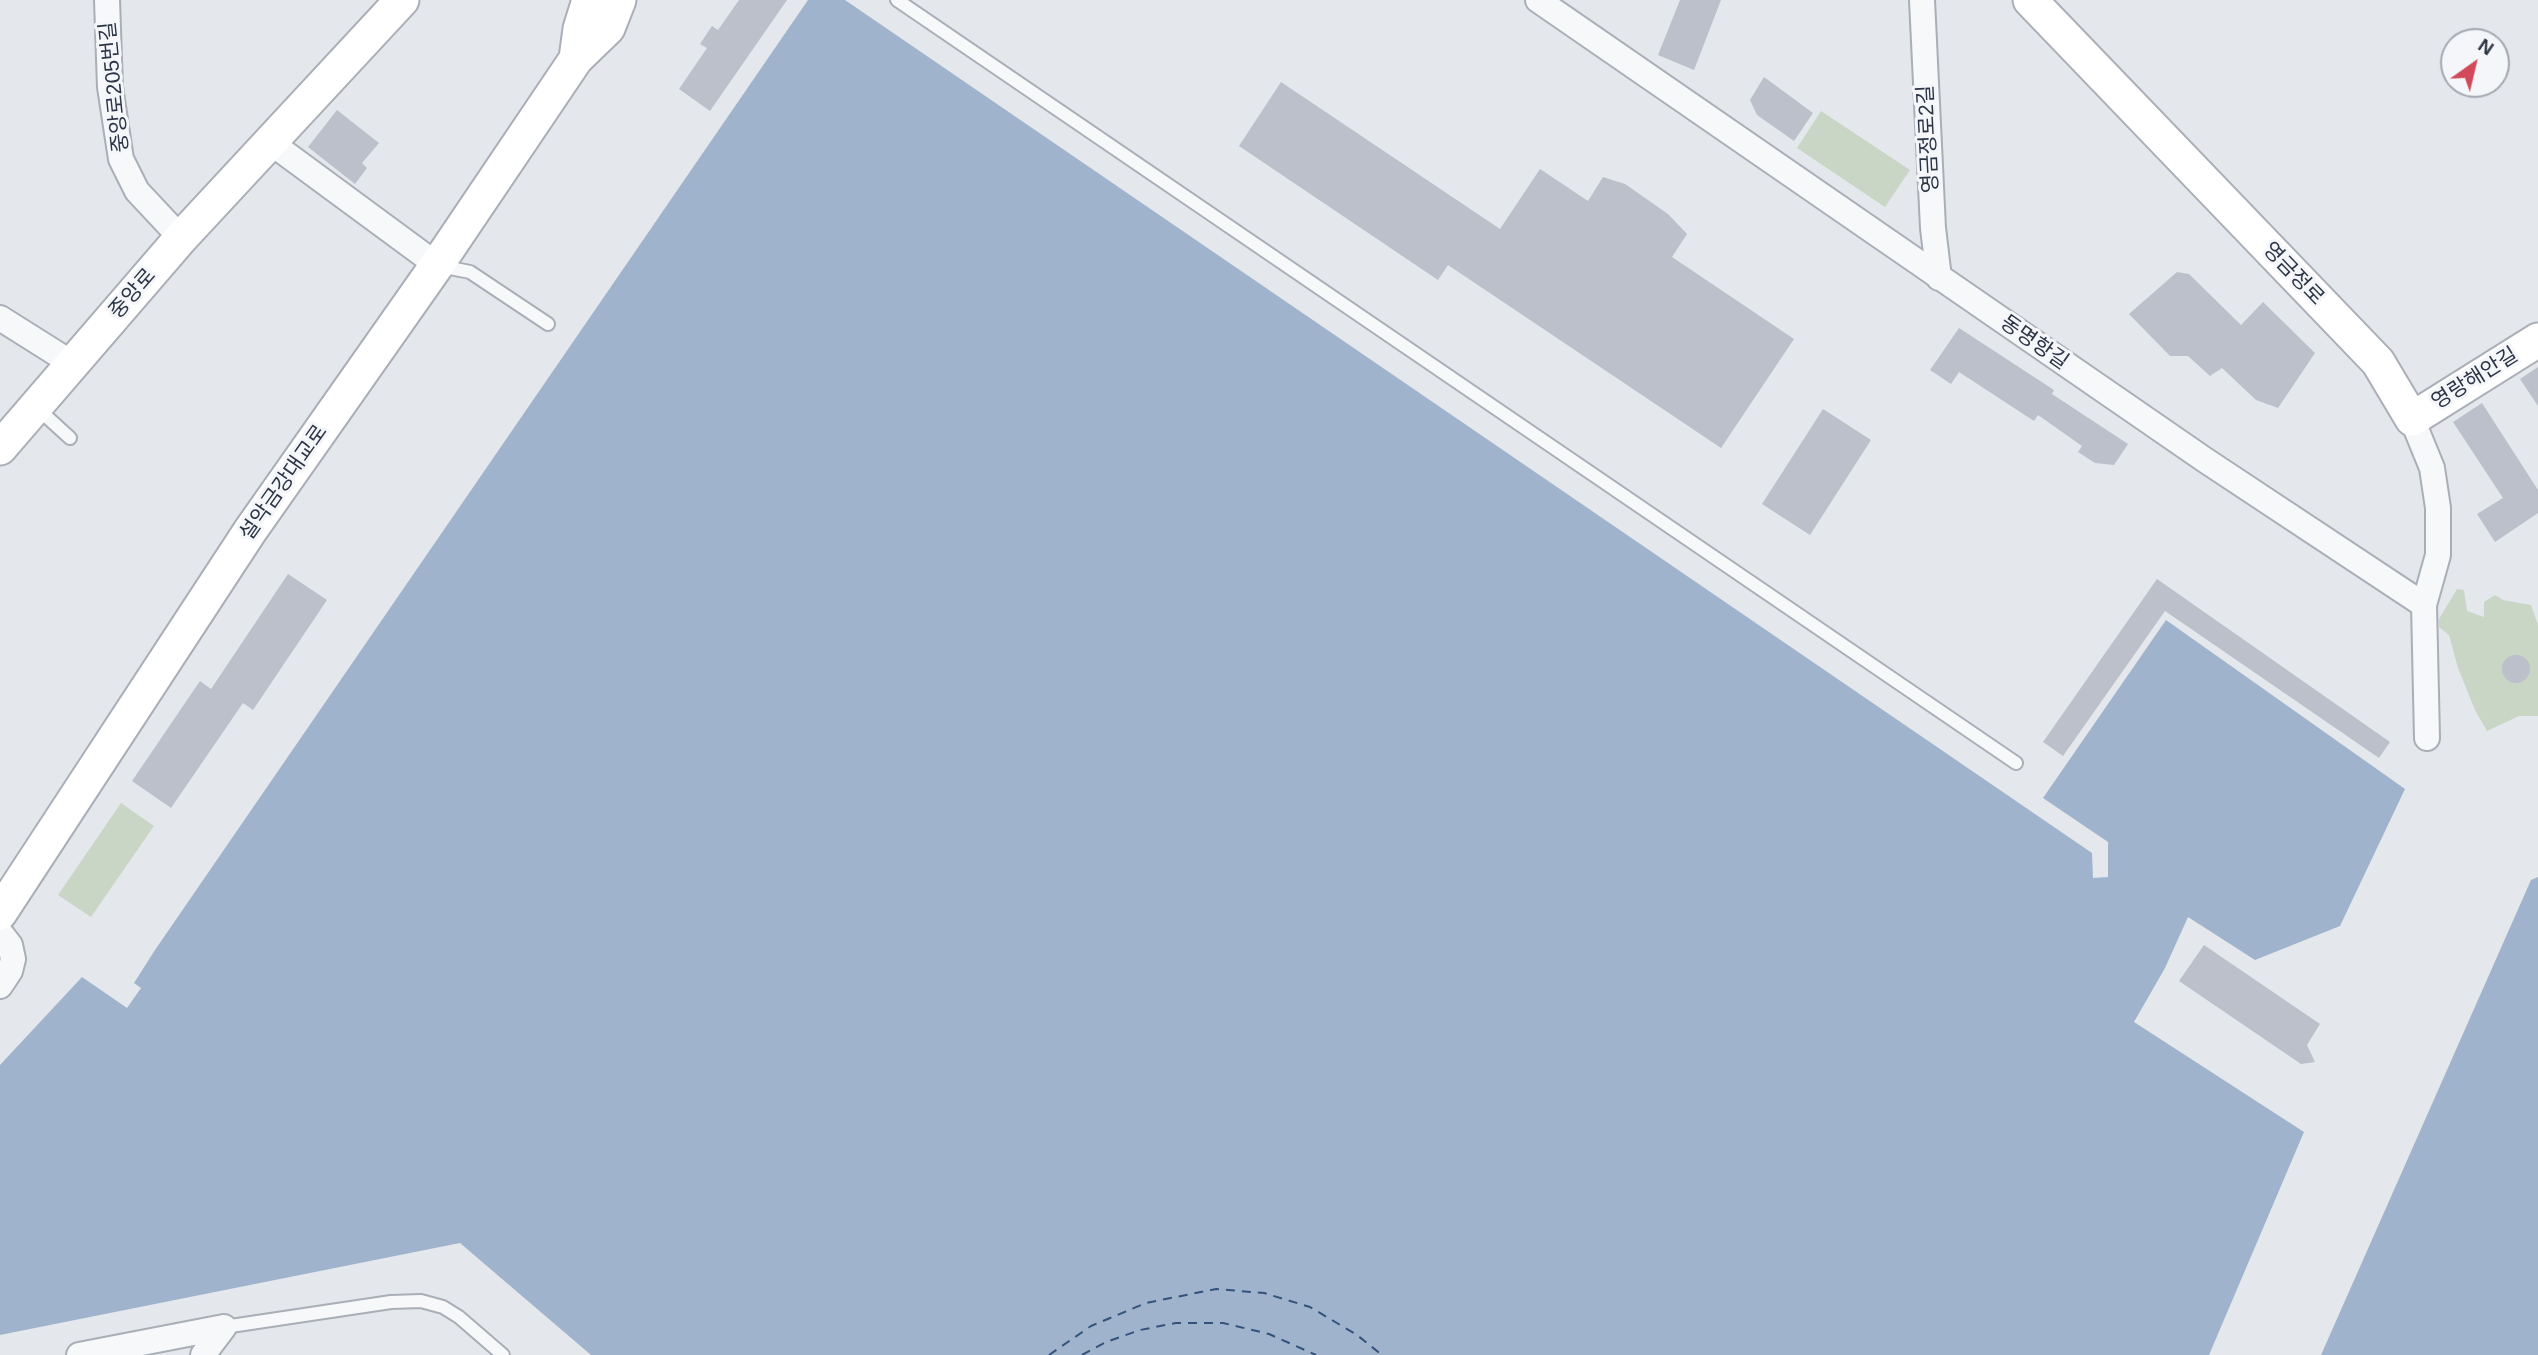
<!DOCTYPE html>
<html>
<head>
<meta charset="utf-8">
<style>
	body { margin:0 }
	#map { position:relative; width:2538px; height:1355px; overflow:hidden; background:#e4e7ec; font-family:Arial,sans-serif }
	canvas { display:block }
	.north { position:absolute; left:2440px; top:28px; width:70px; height:70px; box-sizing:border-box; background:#f4f6f9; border:2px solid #a4a8b1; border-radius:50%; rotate:34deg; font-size:19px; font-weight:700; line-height:28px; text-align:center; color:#2b3445 }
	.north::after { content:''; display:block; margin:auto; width:24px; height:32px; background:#d1495b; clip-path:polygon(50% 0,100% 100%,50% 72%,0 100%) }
</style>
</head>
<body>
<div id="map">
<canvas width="2538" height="1355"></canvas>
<div class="north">N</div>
</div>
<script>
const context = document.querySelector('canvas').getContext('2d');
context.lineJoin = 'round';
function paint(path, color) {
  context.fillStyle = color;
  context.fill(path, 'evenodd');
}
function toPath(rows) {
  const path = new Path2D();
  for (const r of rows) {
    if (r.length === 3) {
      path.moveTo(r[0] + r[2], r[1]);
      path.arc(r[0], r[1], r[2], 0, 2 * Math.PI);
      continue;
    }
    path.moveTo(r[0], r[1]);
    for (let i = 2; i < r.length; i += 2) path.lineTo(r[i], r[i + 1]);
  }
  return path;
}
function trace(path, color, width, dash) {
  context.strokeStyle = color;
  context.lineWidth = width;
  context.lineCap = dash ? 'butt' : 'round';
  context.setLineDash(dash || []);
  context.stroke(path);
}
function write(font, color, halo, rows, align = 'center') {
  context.font = font + ' Arial,"Noto Sans KR",sans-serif';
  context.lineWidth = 6;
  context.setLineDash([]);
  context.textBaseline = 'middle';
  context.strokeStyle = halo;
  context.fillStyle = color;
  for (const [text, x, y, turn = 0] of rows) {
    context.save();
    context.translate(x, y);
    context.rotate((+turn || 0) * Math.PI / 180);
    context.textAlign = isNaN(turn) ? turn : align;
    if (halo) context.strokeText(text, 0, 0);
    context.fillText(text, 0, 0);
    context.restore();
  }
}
paint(toPath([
	[1821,111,1910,170,1885,207,1797,148],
	[2457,589,2464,590,2467,611,2484,617,2484,602,2495,595,2503,600,2531,605,2538,625,2538,716,2519,716,2487,731,2475,710,2458,668,2449,635,2439,627,2439,619],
	[121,803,154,826,91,917,58,895]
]), '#c9d6c5');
paint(toPath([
	[808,0,845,0,2092,853,2093,878,2108,877,2108,842,2043,798,2166,620,2405,789,2340,926,2255,960,2188,917,2165,968,2134,1022,2304,1132,2209,1355,591,1355,460,1243,0,1335,0,1065,82,977,127,1008,141,988,134,983,155,950],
	[2538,877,2538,1355,2321,1355,2531,880]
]), '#9fb4cc');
trace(toPath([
	[1049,1355,1091,1326,1146,1303,1216,1289,1264,1293,1310,1307,1357,1335,1382,1355],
	[1082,1355,1106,1342,1140,1330,1176,1323,1223,1323,1269,1334,1316,1355]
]), '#34527a', 2, [9, 7]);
paint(toPath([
	[739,0,787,0,710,111,679,89,707,48,700,44,712,26,718,30],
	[1680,0,1721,0,1694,70,1658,55],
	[1764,77,1813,113,1794,141,1757,115,1750,100],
	[1281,82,1500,229,1540,169,1588,201,1603,177,1625,184,1668,214,1687,234,1672,257,1794,339,1721,448,1448,265,1438,280,1239,146],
	[337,110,379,143,362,163,367,168,355,184,308,147],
	[2177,272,2189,274,2241,325,2263,302,2315,353,2278,408,2256,400,2222,368,2210,376,2188,356,2170,356,2129,314],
	[1959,328,2054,390,2052,394,2128,444,2114,465,2095,463,2078,452,2082,446,2038,415,2034,421,1959,372,1951,384,1930,370],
	[2538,367,2538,406,2520,379],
	[2482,403,2538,490,2538,513,2495,542,2477,514,2503,498,2453,422],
	[1823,409,1871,440,1810,535,1762,504],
	[288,574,327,600,253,710,243,703,171,808,132,781,200,681,211,689],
	[2157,579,2390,742,2379,758,2165,611,2063,756,2043,742],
	[2516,669,14],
	[2204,945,2320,1024,2307,1045,2315,1062,2301,1064,2179,981]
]), '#bbc0ca');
const lane = toPath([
	[897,0,2016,763],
	[440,266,470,272,548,324],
	[36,407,70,438],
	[224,1327,391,1302,421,1301,443,1307,459,1317,503,1355]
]);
const street = toPath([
	[107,0,110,87,121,159,137,191,181,238],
	[1538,0,2205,460,2424,605],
	[1922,0,1933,228,1939,278],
	[270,142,437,265],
	[0,318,73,364],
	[2412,419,2432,468,2438,508,2438,555,2424,605,2427,738],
	[0,932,10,945,13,959,10,971,0,986],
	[79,1355,224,1327],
	[203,1355,224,1327]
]);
const secondary = toPath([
	[2030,0,2378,362,2412,419,2538,340],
	[576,59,580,29,589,0],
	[0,448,181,238,402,0],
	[0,913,250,531,437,265,576,59,608,28,619,0]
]);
trace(lane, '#a9aeb7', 16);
trace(street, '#a9aeb7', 28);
trace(secondary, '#a9aeb7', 37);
trace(lane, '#f7f8fa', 12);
trace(street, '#f7f8fa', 24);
trace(secondary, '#fff', 33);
write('21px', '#2b3445', '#f4f6f9', [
	["중앙로205번길",115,87,-96],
	["영금정로2길",1929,139,-93],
	["영금정로",2293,274,46],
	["중앙로",133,294,-49],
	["동명항길",2034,343,35],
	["영랑해안길",2475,379,-32],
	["설악금강대교로",284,483,-55]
]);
</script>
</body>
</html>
